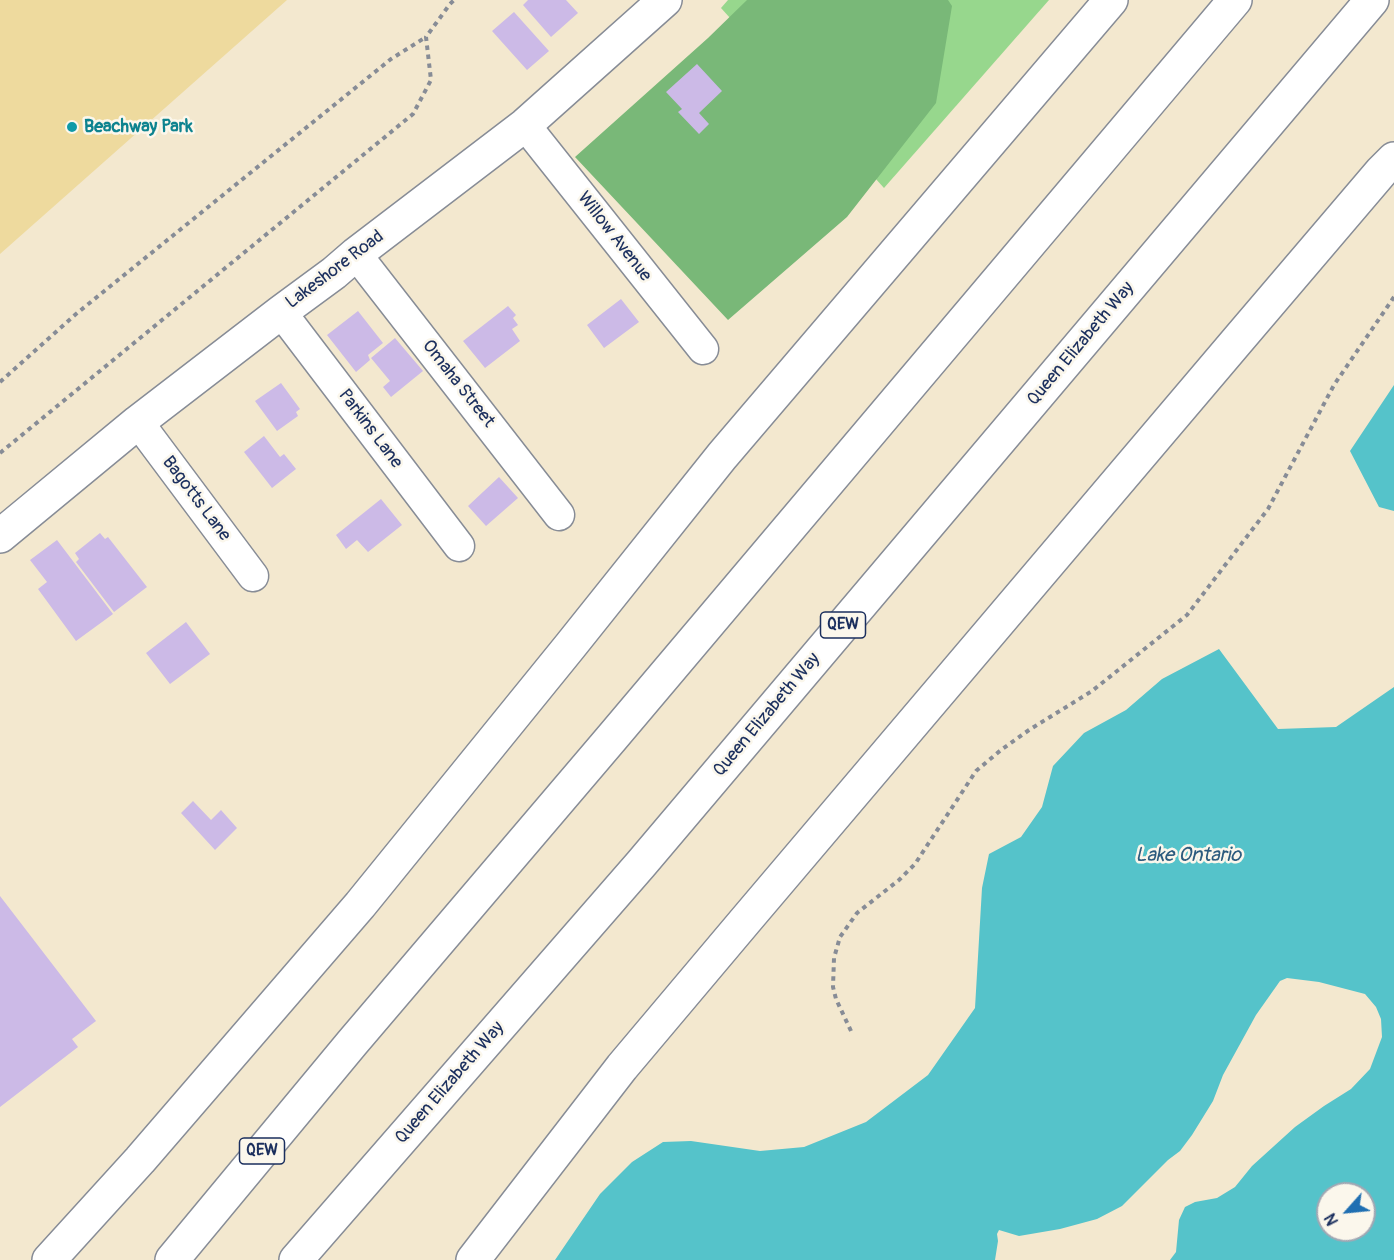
<!DOCTYPE html>
<html>
<head>
<meta charset="utf-8">
<style>
	body { margin:0 }
	#map { position:relative; width:1394px; height:1260px; overflow:hidden; background:#f3e8cf; font-family:Pangolin,sans-serif }
	canvas { display:block }
	.north { position:absolute; left:1316px; top:1182px; width:60px; height:60px; box-sizing:border-box; background:#fbf7ec; border:2px solid #a1a7b3; border-radius:50%; rotate:243deg; font-size:16px; font-weight:700; line-height:24px; text-align:center; color:#1b2f5e }
	.north::after { content:''; display:block; margin:auto; width:21px; height:27px; background:#1f6fb2; clip-path:polygon(50% 0,100% 100%,50% 72%,0 100%) }
</style>
</head>
<body>
<div id="map">
<canvas width="1394" height="1260"></canvas>
<div class="north">N</div>
</div>
<script>
const context = document.querySelector('canvas').getContext('2d');
context.lineJoin = 'round';
function paint(path, color) {
  context.fillStyle = color;
  context.fill(path, 'evenodd');
}
function toPath(rows) {
  const path = new Path2D();
  for (const r of rows) {
    path.moveTo(r[0], r[1]);
    for (let i = 2; i < r.length; i += 2) path.lineTo(r[i], r[i + 1]);
  }
  return path;
}
function trace(path, color, width, dash) {
  context.strokeStyle = color;
  context.lineWidth = width;
  context.lineCap = dash ? 'butt' : 'round';
  context.setLineDash(dash || []);
  context.stroke(path);
}
function write(font, color, halo, rows, align = 'center') {
  context.font = font + ' Pangolin,sans-serif';
  context.lineWidth = 5;
  context.setLineDash([]);
  context.textBaseline = 'middle';
  context.strokeStyle = halo;
  context.fillStyle = color;
  for (const [text, x, y, turn = 0] of rows) {
    context.save();
    context.translate(x, y);
    context.rotate((+turn || 0) * Math.PI / 180);
    context.textAlign = isNaN(turn) ? turn : align;
    if (halo) context.strokeText(text, 0, 0);
    context.fillText(text, 0, 0);
    context.restore();
  }
}
paint(toPath([
	[728,0,1049,0,884,188,721,8]
]), '#97d78d');
paint(toPath([
	[747,0,948,0,952,6,936,103,847,217,728,320,575,157,708,38]
]), '#79b878');
paint(toPath([
	[0,0,287,0,0,254]
]), '#eeda9e');
paint(toPath([
	[1394,385,1394,511,1379,507,1350,451],
	[1219,649,1278,729,1336,727,1394,687,1394,1260,1170,1260,1176,1252,1179,1220,1185,1207,1195,1202,1217,1198,1235,1187,1252,1166,1295,1127,1324,1106,1351,1089,1370,1069,1382,1037,1381,1019,1376,1007,1365,994,1319,982,1287,978,1280,981,1256,1015,1223,1075,1213,1101,1192,1135,1180,1151,1168,1160,1122,1206,1097,1219,1060,1229,1019,1236,999,1230,997,1234,998,1241,995,1260,555,1260,600,1194,632,1162,663,1142,691,1141,760,1151,804,1147,866,1122,928,1075,975,1008,982,888,989,854,1021,837,1042,807,1053,766,1084,733,1126,710,1162,679],
	[1328,1194,1364,1194,1364,1230,1328,1230]
]), '#55c3ca');
paint(toPath([
	[528,0,566,0,578,13,551,37,523,5],
	[514,12,549,51,527,70,492,31],
	[697,64,722,91,699,113,709,124,699,134,678,112,682,109,666,92],
	[621,299,639,322,604,348,587,325],
	[508,306,516,315,513,318,518,325,512,329,520,341,485,368,463,341],
	[358,311,383,343,368,355,370,360,356,372,327,335],
	[395,338,423,371,391,397,383,387,390,381,371,358],
	[281,383,300,409,296,412,298,416,277,431,255,401],
	[264,436,280,457,284,454,296,469,272,488,244,452],
	[499,477,518,498,486,526,468,506],
	[381,499,402,525,368,552,357,540,346,549,336,535],
	[100,533,105,539,108,537,147,587,114,612,76,562,79,559,75,553],
	[57,540,113,614,76,641,38,589,47,582,30,560],
	[186,622,210,654,170,684,146,653],
	[193,801,211,820,221,810,237,828,215,850,181,813],
	[0,896,96,1021,72,1039,78,1047,0,1107]
]), '#ccbae7');
const minor = toPath([
	[525,125,703,349],
	[356,254,559,515],
	[281,312,459,546],
	[138,422,253,576]
]);
const major = toPath([
	[0,536,138,422,281,312,334,273,356,254,525,125,665,0]
]);
const highway = toPath([
	[49,1260,140,1160,360,905,571,645,722,456,1111,0],
	[172,1260,352,1043,610,740,1235,0],
	[296,1260,641,864,1372,0],
	[473,1260,622,1067,745,921,1237,341,1381,172,1394,159]
]);
trace(minor, '#878c96', 33);
trace(major, '#878c96', 36);
trace(highway, '#878c96', 36);
trace(toPath([
	[0,382,76,314,391,59,426,37],
	[0,453,413,114,431,80,426,37,450,4,454,0],
	[851,1031,836,999,833,987,834,958,840,937,857,913,899,880,915,864,976,771,1001,750,1029,730,1092,691,1187,615,1268,509,1334,385,1394,297]
]), '#878c96', 4, [4.5, 4.5]);
trace(minor, '#fff', 30);
trace(major, '#fff', 33);
trace(highway, '#fff', 33);
for (const [x, y, r, color] of [
	[72,127,6,"#0f9aa8"]
]) {
  const dot = new Path2D();
  dot.arc(x, y, r, 0, 2 * Math.PI);
  context.fillStyle = color;
  context.fill(dot);
  trace(dot, '#fbf7ec', 2);
}
for (const [x, y, w] of [
	[843,625,45],
	[262,1151,45]
]) {
  const box = new Path2D();
  box.roundRect(x - w / 2, y - 13, w, 26, 4.5);
  context.fillStyle = '#fbf7ec';
  context.fill(box);
  trace(box, '#1b2f5e', 1.5);
}
write('bold 16px', '#1b2f5e', null, [
	["QEW",843,625],
	["QEW",262,1151]
]);
write('bold 18px', '#0d838f', '#fbf7ec', [
	["Beachway Park",84,127]
], 'left');
write('18px', '#1b2f5e', '#fbf7ec', [
	["Willow Avenue",614,237,52],
	["Lakeshore Road",335,270,-37],
	["Queen Elizabeth Way",1081,344,-50],
	["Omaha Street",458,384,52],
	["Parkins Lane",370,429,53],
	["Bagotts Lane",196,499,53],
	["Queen Elizabeth Way",767,715,-50],
	["Queen Elizabeth Way",450,1083,-49]
]);
write('italic 20px', '#2c5b7e', '#fbf7ec', [
	["Lake Ontario",1188,856]
]);
</script>
</body>
</html>
